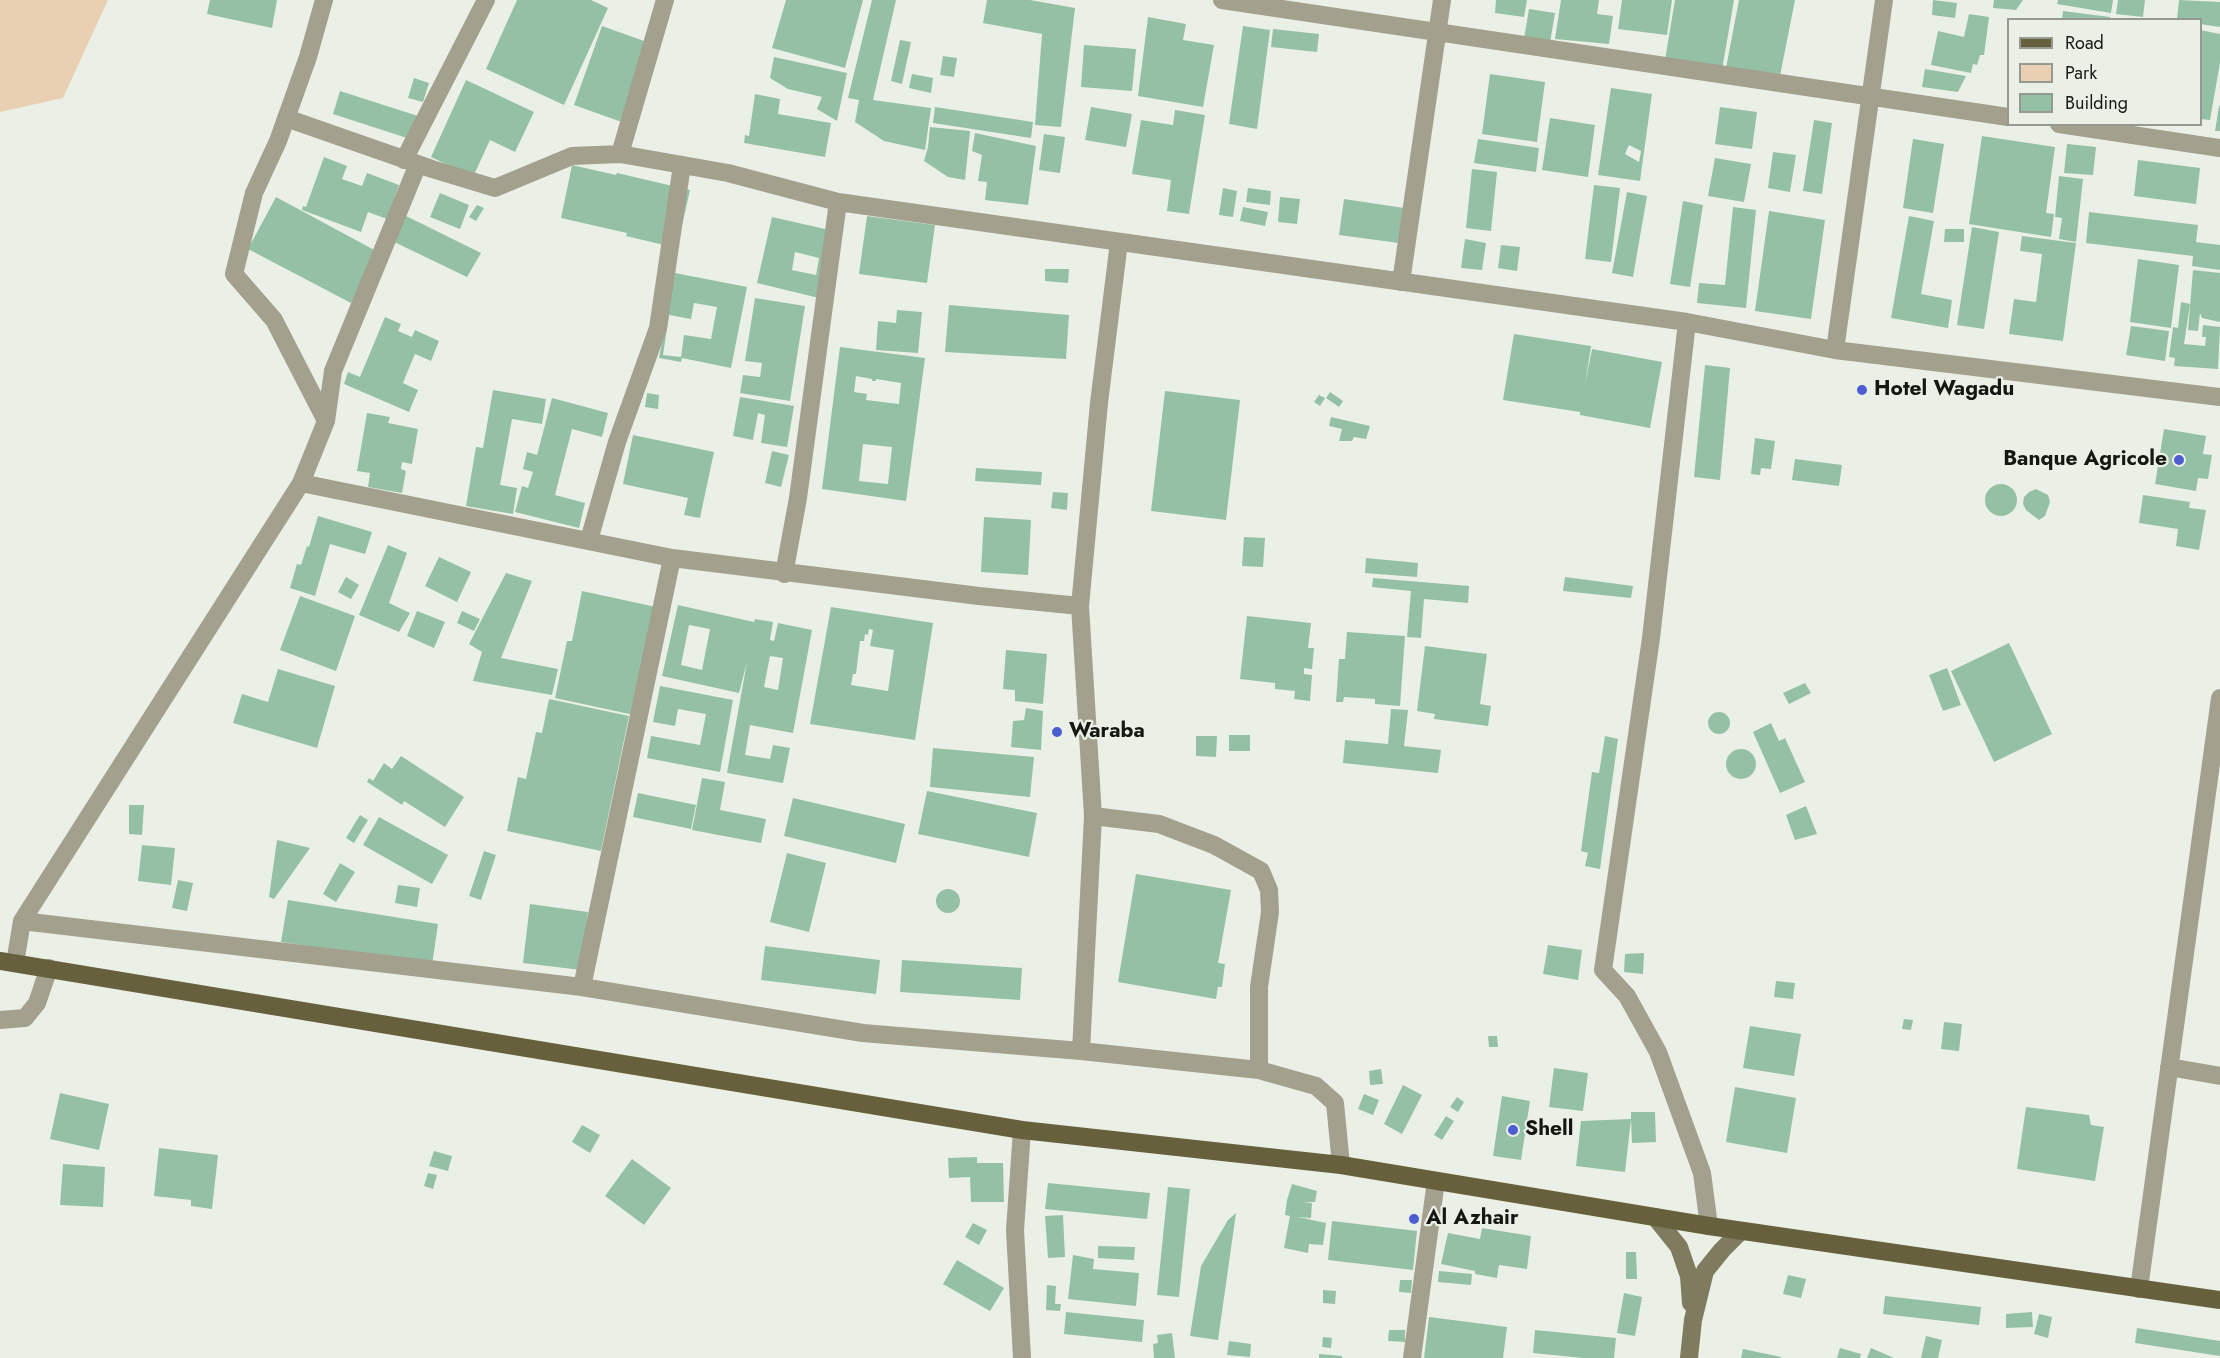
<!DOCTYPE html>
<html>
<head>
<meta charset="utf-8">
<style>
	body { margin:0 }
	#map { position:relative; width:2220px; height:1358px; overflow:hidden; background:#ebf0e6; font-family:Jost,sans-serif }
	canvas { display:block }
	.legend { position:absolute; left:2007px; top:18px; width:195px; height:108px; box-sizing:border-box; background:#ebf0e6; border:2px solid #959992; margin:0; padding:8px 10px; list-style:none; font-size:18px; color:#151713 }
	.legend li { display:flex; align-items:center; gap:12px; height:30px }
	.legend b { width:30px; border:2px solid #959992 }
</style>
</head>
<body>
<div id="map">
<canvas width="2220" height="1358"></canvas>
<ul class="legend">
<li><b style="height:8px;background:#66603c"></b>Road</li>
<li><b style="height:16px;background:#e9d0b3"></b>Park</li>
<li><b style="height:16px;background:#94c1a5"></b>Building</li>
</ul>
</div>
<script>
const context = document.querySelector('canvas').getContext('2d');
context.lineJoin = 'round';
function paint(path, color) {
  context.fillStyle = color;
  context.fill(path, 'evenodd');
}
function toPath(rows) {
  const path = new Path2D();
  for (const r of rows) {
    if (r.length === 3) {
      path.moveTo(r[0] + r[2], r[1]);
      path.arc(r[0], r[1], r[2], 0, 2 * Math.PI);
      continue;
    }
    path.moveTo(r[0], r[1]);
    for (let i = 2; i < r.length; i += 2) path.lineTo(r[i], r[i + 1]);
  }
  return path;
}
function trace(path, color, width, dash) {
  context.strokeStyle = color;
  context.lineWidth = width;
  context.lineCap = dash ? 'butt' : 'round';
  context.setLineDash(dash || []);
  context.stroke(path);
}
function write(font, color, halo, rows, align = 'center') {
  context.font = font + ' Jost,sans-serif';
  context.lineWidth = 4.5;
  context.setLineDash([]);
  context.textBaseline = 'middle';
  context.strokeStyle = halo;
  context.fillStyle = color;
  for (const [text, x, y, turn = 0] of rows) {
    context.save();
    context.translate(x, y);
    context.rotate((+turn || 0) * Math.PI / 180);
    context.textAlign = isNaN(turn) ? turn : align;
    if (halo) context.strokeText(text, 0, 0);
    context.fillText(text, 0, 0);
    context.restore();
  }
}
paint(toPath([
	[0,0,108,0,63,98,0,112]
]), '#e9d0b3');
paint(toPath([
	[210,0,277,0,272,28,207,14],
	[517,0,591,0,608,8,564,105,486,69],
	[786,0,863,0,845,68,772,48],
	[872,0,896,0,873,100,931,108,925,150,884,141,855,122,859,100,848,98],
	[987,0,1030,0,1075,8,1061,127,1035,125,1042,34,983,23],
	[1496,0,1527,0,1524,17,1495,13],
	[1561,0,1599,0,1597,14,1613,16,1609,44,1555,39],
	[1622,0,1672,0,1667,35,1618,29],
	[1675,0,1734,0,1722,70,1665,60],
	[1739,0,1795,0,1780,76,1726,68],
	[1933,0,1957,3,1955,18,1932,15],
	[1994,0,2023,0,2016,10,1993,8],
	[2058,0,2113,0,2111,13,2057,4],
	[2118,0,2145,0,2143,17,2116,14],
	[2179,0,2220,2,2220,27,2200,24,2200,20,2177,20],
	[1529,9,1555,13,1550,43,1524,39],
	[2063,11,2110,17,2110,20,2062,20],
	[1969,14,1989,17,1984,55,1980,55,1977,65,1973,64,1971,73,1931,65,1938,31,1964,37],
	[1148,17,1186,24,1183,40,1214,45,1203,107,1138,96],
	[602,26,658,46,630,125,574,105],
	[1243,26,1270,30,1257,129,1229,124],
	[1273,29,1319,34,1317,52,1271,47],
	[2200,30,2220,34,2220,63,2210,120,2200,119],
	[900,40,911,42,902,84,891,81],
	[1084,45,1136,49,1132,91,1081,87],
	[943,56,957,58,954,77,940,75],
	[774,57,847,73,837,121,817,109,822,97,788,89,770,78],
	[1925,69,1966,76,1958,92,1922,87],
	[912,74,933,78,931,93,909,88],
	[1490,74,1545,82,1537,142,1482,134],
	[414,78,429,83,423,102,408,98],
	[466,80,534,112,515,152,490,140,473,177,431,157],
	[1611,88,1652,94,1640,181,1598,175],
	[1629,145,1641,151,1639,162,1625,154],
	[340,91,418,116,410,139,333,114],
	[755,94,780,99,778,114,831,123,825,157,744,143,745,135,749,136],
	[2219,106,2220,106,2220,131,2215,131],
	[935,107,1033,122,1031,138,933,123],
	[1091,107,1132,114,1126,147,1085,140],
	[1720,107,1757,112,1752,149,1715,144],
	[1175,110,1205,115,1189,214,1167,211,1171,180,1132,174,1141,120,1173,125],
	[1550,118,1595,125,1588,177,1542,170],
	[1814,120,1832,123,1822,194,1803,191],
	[930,127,970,131,965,180,948,177,924,161,928,147],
	[975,133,1036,146,1028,205,985,200,987,182,978,181,982,155,972,151],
	[1044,134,1065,137,1060,173,1039,170],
	[1982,136,2055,147,2046,213,2054,214,2051,237,1969,224],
	[1478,139,1539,148,1536,172,1474,163],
	[1913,139,1944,144,1933,213,1903,208],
	[2067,144,2096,147,2093,175,2064,173],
	[1773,152,1796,155,1790,192,1768,188],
	[324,157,347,166,342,179,362,186,367,173,399,185,387,219,368,212,361,232,302,210,303,206,306,207],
	[1715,158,1751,164,1744,202,1708,196],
	[2138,160,2200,168,2196,204,2134,196],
	[572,165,616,175,617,173,690,190,677,248,626,236,627,233,561,218],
	[1472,169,1497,172,1491,231,1466,228],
	[2059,176,2083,179,2076,242,2059,239,2062,218,2055,217],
	[1594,185,1620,188,1611,262,1585,259],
	[1223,188,1237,191,1233,217,1219,215],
	[1248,188,1271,191,1270,205,1246,202],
	[1627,192,1647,196,1633,277,1612,273],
	[440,193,469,205,460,229,430,217],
	[276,197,378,252,351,303,248,249],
	[1280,197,1300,199,1297,224,1278,222],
	[1344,199,1404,208,1399,243,1339,235],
	[1683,201,1703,205,1690,287,1670,284],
	[477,205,484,208,476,221,469,217],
	[1243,207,1268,212,1265,226,1240,221],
	[1733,207,1756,210,1746,308,1697,303,1699,283,1725,285],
	[1769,211,1825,220,1811,319,1755,311],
	[2089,212,2198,225,2196,242,2220,245,2220,270,2192,266,2193,256,2086,243],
	[402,214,481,253,467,277,388,239],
	[867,216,935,225,927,283,859,274],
	[1909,216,1934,221,1921,294,1952,300,1948,328,1891,318],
	[772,217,834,231,819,298,757,283],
	[795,252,819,258,816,275,792,270],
	[1972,227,1999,232,1984,329,1957,325],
	[1945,229,1964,229,1964,242,1944,242],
	[2022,236,2076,243,2063,341,2009,334,2014,299,2036,302,2042,254,2020,251],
	[1465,239,1486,243,1482,270,1461,268],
	[1501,245,1520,247,1517,271,1498,268],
	[2138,259,2179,265,2171,328,2130,322],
	[1045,269,1069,269,1068,283,1045,281],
	[2193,270,2220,273,2220,322,2202,318,2200,313,2198,331,2188,330],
	[675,273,747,287,731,368,682,358,681,362,659,358],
	[694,303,717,307,711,339,684,335,681,357,663,355,669,315,691,319],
	[755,298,805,306,790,401,740,393,743,375,760,377,762,363,745,361],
	[2181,302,2190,304,2184,344,2205,346,2206,337,2202,337,2203,325,2220,327,2218,369,2174,366,2175,358,2169,357,2173,327,2178,328],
	[949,305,1069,315,1066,359,945,352],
	[897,310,922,312,918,353,876,350,878,321,896,323],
	[385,317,401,324,398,331,412,337,415,330,439,341,431,361,415,354,407,373,403,383,418,390,409,412,344,384,348,372,360,377],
	[2131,326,2169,331,2165,361,2126,355],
	[1514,334,1591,346,1585,385,1592,349,1662,362,1650,428,1580,415,1580,412,1503,400],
	[840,347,925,358,906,501,822,489],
	[856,376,872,379,872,381,876,381,876,379,901,383,899,404,866,400,867,394,854,392],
	[863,444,892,447,888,484,859,481],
	[1705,365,1730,368,1720,480,1694,477],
	[493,390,546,399,542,424,512,419,500,485,517,488,513,514,466,506,476,447,483,448],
	[1165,391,1240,400,1226,520,1151,511],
	[1330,392,1343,401,1339,407,1326,398],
	[647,393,659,395,658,409,645,407],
	[1319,395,1325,398,1320,406,1314,402],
	[740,397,794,406,787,447,761,443,765,415,758,413,753,440,733,436],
	[552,398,608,413,602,437,572,429,555,495,585,503,579,528,515,512,522,486,528,488,533,472,523,469,527,452,537,455],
	[367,413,390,417,388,423,418,429,412,464,402,462,401,469,406,471,402,493,368,487,370,473,357,471],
	[1331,417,1370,426,1366,439,1354,437,1352,441,1339,441,1342,429,1329,426],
	[2164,429,2206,436,2203,454,2212,455,2208,479,2198,478,2196,491,2155,484],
	[633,435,714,452,700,518,684,515,688,498,623,484],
	[1755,438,1775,441,1771,469,1761,468,1760,475,1751,474],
	[772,451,789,455,781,487,765,483],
	[1795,459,1842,465,1839,486,1792,480],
	[976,468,1042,472,1041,485,975,481],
	[2001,500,16],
	[2036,489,2048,495,2050,502,2045,516,2039,520,2026,510,2023,504,2024,497,2029,492],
	[1053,492,1068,493,1067,510,1051,508],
	[2143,495,2190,502,2189,508,2206,510,2199,550,2176,546,2178,529,2139,523],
	[318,516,372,532,365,554,330,544,315,596,290,588,297,564,301,565,307,546,309,547],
	[984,517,1031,520,1028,575,981,572],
	[1244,537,1265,538,1263,567,1242,566],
	[388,545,407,553,389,603,410,613,399,632,359,615],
	[439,557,471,572,457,602,425,586],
	[1366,558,1418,563,1417,577,1365,573],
	[506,573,532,581,501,658,558,669,552,695,473,681,482,652,469,644],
	[346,577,359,585,351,599,338,592],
	[1565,577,1633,586,1631,598,1563,591],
	[1373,578,1469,586,1468,603,1424,599,1421,638,1407,637,1411,591,1372,587],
	[582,591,656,607,634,715,555,698,567,641,572,641],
	[300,596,355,616,336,671,280,650],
	[678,605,754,622,755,619,773,622,770,640,774,641,778,623,812,630,793,733,750,725,745,755,770,759,773,745,790,748,783,783,727,773,747,662,739,693,662,676],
	[689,625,710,629,702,670,681,665],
	[770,656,783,658,778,690,764,687],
	[831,607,933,623,915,740,810,724],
	[869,629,873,630,870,646,894,650,888,691,851,685,853,674,856,674,860,641,864,641,865,634,868,635],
	[417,611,445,622,434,648,407,636],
	[462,611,480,619,474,631,457,623],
	[1247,616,1311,623,1308,648,1314,648,1312,669,1304,668,1304,674,1312,675,1310,701,1294,699,1295,691,1275,689,1275,683,1240,679],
	[1347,632,1405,636,1400,706,1375,704,1375,699,1344,697,1343,702,1336,702,1339,659,1345,659],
	[2009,643,2052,734,1994,762,1951,671],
	[1425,646,1487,654,1480,704,1491,706,1488,726,1434,719,1435,714,1417,711],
	[1006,650,1047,654,1043,704,1015,701,1015,690,1003,689],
	[1947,668,1961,705,1943,711,1929,675],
	[278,669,335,686,317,748,233,723,242,694,268,702],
	[1805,683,1811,693,1789,704,1783,693],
	[660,686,733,700,720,772,647,758,651,736,700,745,706,714,678,709,675,726,653,722],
	[549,699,629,716,601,851,507,831,518,777,526,779,536,732,542,733],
	[1026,708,1043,711,1041,750,1011,747,1013,721,1024,720],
	[1391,709,1408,710,1404,746,1441,750,1438,773,1343,763,1345,740,1388,744],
	[1719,723,11],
	[1771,723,1779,741,1785,738,1805,782,1780,793,1753,732],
	[1229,735,1250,735,1250,751,1229,751],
	[1196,736,1217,736,1216,757,1196,756],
	[1605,736,1618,739,1600,869,1585,866,1588,853,1581,851,1592,772,1599,773],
	[933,748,1034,757,1030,797,930,787],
	[1741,764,15],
	[401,756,464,797,445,827,404,801,402,805,367,782,369,778,373,781,384,763,392,769],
	[702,778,725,782,720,810,766,819,761,843,692,830],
	[927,791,1037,813,1029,857,918,834],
	[638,793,696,805,691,829,633,817],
	[793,798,905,824,896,863,784,836],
	[129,805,144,805,142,835,129,834],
	[1806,806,1817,834,1795,840,1786,815],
	[360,815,368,820,354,843,346,838],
	[379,817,448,855,432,884,363,845],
	[277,840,310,848,274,899,269,897],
	[142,845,175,848,171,885,138,881],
	[484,851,496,855,481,900,469,896],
	[787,853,826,863,809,932,770,922],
	[340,863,355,872,336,902,323,894],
	[1136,874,1231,890,1218,963,1225,964,1222,987,1218,987,1216,999,1118,982],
	[178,880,193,883,187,911,172,908],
	[398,885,420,888,417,907,395,903],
	[948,901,12],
	[288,900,438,924,432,965,281,942],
	[530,904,588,912,581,970,523,963],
	[1548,945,1582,950,1578,980,1543,974],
	[765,946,880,960,876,994,761,980],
	[1644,953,1643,974,1624,972,1625,954],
	[902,960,1022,968,1020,1000,900,992],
	[1776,981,1795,983,1793,999,1774,997],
	[1904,1019,1913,1020,1911,1030,1902,1029],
	[1944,1022,1962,1024,1959,1051,1941,1049],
	[1750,1026,1801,1034,1794,1076,1743,1068],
	[1488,1036,1497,1036,1498,1047,1489,1047],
	[1554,1068,1588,1073,1583,1111,1549,1107],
	[1381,1069,1383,1084,1370,1085,1369,1071],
	[1403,1085,1422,1095,1402,1134,1384,1124],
	[1735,1087,1796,1098,1787,1153,1726,1142],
	[60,1093,109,1104,99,1150,50,1139],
	[1364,1094,1379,1100,1373,1115,1358,1109],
	[1502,1096,1530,1101,1521,1160,1493,1156],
	[1457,1097,1464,1102,1458,1112,1450,1107],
	[2026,1107,2089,1115,2091,1125,2104,1127,2095,1181,2017,1169],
	[1631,1112,1655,1112,1656,1142,1632,1143,1631,1119,1625,1172,1576,1166,1581,1121,1631,1119],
	[1446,1116,1454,1121,1442,1140,1434,1135],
	[582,1125,600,1135,590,1153,572,1142],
	[159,1148,218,1155,212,1209,191,1206,191,1200,154,1196],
	[434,1151,452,1156,448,1171,429,1166],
	[977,1157,977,1163,1003,1163,1004,1202,971,1202,970,1177,949,1178,948,1158],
	[632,1159,671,1188,644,1225,605,1196],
	[63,1164,105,1167,103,1207,60,1205],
	[428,1173,437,1175,433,1189,424,1186],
	[1048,1183,1150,1193,1147,1219,1045,1209],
	[1292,1184,1317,1191,1315,1202,1302,1202,1312,1203,1311,1218,1298,1217,1326,1223,1323,1245,1309,1244,1308,1253,1284,1248,1290,1216,1285,1215,1287,1200],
	[1168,1187,1190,1189,1179,1297,1157,1295],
	[1236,1213,1218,1340,1190,1336,1201,1266,1228,1220],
	[1063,1215,1065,1257,1048,1258,1045,1216],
	[1332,1221,1417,1231,1413,1270,1328,1260],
	[973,1223,987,1230,979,1245,965,1237],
	[1482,1228,1531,1236,1527,1269,1499,1265,1497,1278,1475,1274,1475,1271,1441,1264,1448,1233,1480,1239],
	[1098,1246,1135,1247,1134,1260,1098,1258],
	[1626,1252,1636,1252,1637,1279,1626,1279],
	[1073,1255,1094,1259,1093,1269,1139,1273,1136,1306,1068,1299],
	[957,1260,1004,1288,990,1311,943,1284],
	[1439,1271,1472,1274,1471,1285,1438,1282],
	[1788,1275,1806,1279,1801,1298,1783,1294],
	[1400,1280,1412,1280,1411,1293,1399,1292],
	[1047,1285,1056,1286,1055,1304,1061,1304,1060,1311,1046,1310],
	[1323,1290,1336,1291,1335,1304,1323,1303],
	[1624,1293,1642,1297,1635,1336,1617,1333],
	[1885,1296,1981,1307,1979,1325,1883,1314],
	[1066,1312,1144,1320,1142,1342,1064,1334],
	[2032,1312,2033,1327,2006,1328,2006,1314],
	[2039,1314,2052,1317,2048,1338,2034,1334],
	[1429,1317,1507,1327,1503,1358,1424,1358],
	[2137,1328,2220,1341,2220,1356,2135,1343],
	[1389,1330,1405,1330,1405,1342,1388,1341],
	[1535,1330,1616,1338,1614,1358,1583,1358,1533,1353],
	[1172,1333,1175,1358,1154,1358,1153,1344,1158,1343,1157,1335],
	[1926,1336,1942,1340,1938,1358,1921,1358],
	[1323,1337,1332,1338,1331,1348,1322,1347],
	[1229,1341,1251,1344,1250,1357,1227,1355],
	[1840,1348,1861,1354,1860,1358,1837,1358],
	[1871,1348,1894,1358,1867,1358],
	[1743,1349,1781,1357,1781,1358,1741,1358],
	[1319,1354,1342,1356,1342,1358,1319,1358]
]), '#94c1a5');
trace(toPath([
	[324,0,308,57,278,141,254,193,234,274,274,320,326,421],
	[1222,0,2008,117],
	[286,118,432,169,495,188,572,156,620,154,728,173,838,202,1687,322,1835,350,2220,397],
	[2059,124,2220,148],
	[620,154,665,0],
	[404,160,486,0],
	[1401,282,1442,0],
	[1687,322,1651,638,1603,970,1627,996,1658,1052,1702,1173,1709,1226],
	[1835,350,1884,0],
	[301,483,672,558,979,596,1080,606],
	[589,540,617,442,658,328,682,165],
	[784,574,798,498,838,202],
	[1093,816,1159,824,1214,845,1261,871,1269,890,1270,912,1259,987,1259,1070],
	[22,921,582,987,863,1033,1081,1051,1259,1070,1316,1086,1335,1103,1341,1165],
	[15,963,22,921,301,483,326,421,333,371,418,164],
	[582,987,672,558],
	[0,1020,25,1018,37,1003,49,968],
	[1081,1051,1093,816,1080,606,1099,403,1119,242],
	[2169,1067,2220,1076],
	[1022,1130,1015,1230,1022,1358],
	[2139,1289,2220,698],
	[1412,1358,1436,1181]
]), '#a3a08d', 18);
trace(toPath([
	[1655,1217,1679,1247,1689,1276,1691,1303],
	[1689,1358,1693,1320,1705,1271,1722,1250,1741,1231]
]), '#7f7b5e', 18);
trace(toPath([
	[0,961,1022,1130,1341,1165,1709,1226,2220,1300]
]), '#66603c', 18);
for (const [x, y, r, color] of [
	[1862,390,6,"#4c5dd2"],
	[2179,460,6,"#4c5dd2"],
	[1057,732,6,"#4c5dd2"],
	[1513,1130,6,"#4c5dd2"],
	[1414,1219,6,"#4c5dd2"]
]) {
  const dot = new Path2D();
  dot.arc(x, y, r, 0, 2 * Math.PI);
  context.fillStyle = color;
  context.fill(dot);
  trace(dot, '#ebf0e6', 2);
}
write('bold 21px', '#151713', '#ebf0e6', [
	["Hotel Wagadu",1874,390],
	["Banque Agricole",2167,460,"right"],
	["Waraba",1069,732],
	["Shell",1525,1130],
	["Al Azhair",1426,1219]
], 'left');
</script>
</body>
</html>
